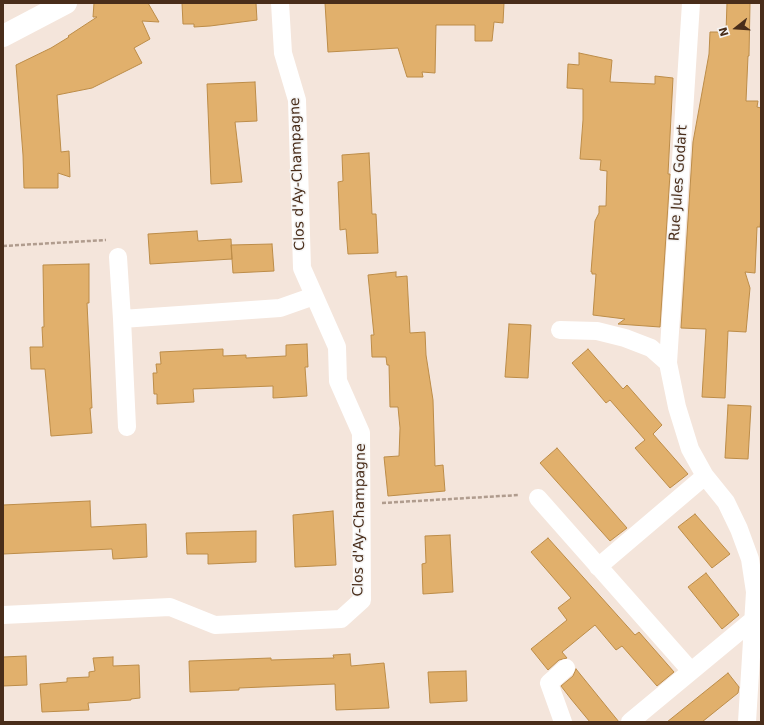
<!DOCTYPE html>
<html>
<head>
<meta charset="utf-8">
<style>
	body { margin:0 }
	#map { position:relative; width:764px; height:725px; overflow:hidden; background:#f4e5db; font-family:"DejaVu Sans",sans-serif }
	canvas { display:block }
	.frame { position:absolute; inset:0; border:4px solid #492d1a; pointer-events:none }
	.north { position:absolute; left:716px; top:8px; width:40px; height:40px; -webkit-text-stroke:3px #f5f5f5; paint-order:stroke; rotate:253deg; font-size:11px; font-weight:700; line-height:16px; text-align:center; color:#492d1a }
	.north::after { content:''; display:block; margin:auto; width:14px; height:18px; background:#492d1a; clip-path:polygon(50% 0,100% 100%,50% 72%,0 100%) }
</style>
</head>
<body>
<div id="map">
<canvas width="764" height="725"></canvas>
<div class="frame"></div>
<div class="north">N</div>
</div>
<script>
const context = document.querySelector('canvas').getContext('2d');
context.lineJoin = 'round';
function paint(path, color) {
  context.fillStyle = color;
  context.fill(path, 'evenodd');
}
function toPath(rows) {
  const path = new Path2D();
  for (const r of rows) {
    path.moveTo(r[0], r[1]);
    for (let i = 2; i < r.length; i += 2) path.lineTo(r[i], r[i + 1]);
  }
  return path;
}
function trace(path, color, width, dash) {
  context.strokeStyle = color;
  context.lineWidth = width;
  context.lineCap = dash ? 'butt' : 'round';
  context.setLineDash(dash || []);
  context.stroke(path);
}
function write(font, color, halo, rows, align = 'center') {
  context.font = font + ' "DejaVu Sans",sans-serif';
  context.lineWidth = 3;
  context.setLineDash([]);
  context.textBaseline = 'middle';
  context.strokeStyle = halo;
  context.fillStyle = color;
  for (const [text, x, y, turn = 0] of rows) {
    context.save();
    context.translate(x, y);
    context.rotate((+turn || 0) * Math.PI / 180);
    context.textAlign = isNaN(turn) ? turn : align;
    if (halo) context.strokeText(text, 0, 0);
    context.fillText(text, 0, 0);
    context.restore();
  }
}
const building = toPath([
	[94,3,148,3,159,22,142,21,150,39,134,48,142,63,92,88,57,95,61,152,69,151,70,177,58,173,58,188,24,188,23,155,16,65,51,48,69,37,68,36,97,17,93,17,94,3],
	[182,3,256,3,257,20,210,26,194,27,194,24,183,24,182,3],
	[325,3,504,3,503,23,494,22,492,41,475,41,475,25,436,25,435,73,422,72,423,77,407,77,398,48,328,52,325,3],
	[727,3,750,3,749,56,748,56,746,101,758,101,757,107,761,108,761,216,760,227,757,227,755,273,745,272,750,288,746,332,728,331,725,398,702,397,706,329,681,328,693,142,709,54,710,32,726,32,727,3],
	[579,53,612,60,610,82,655,84,655,76,673,78,668,174,670,174,660,327,618,324,625,319,593,315,596,274,592,274,592,272,591,272,595,221,599,213,599,206,606,206,607,171,600,170,601,160,580,159,583,120,583,89,567,88,568,64,579,65,579,53],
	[255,82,257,121,235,122,242,182,211,184,207,84,255,82],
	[369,153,372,214,376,214,378,253,348,254,346,229,340,230,338,182,343,181,342,155,369,153],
	[197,231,198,241,231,239,232,259,150,264,148,234,197,231],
	[272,244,274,271,233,273,231,245,272,244],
	[89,264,89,303,87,303,92,408,90,408,92,433,51,436,45,369,31,369,30,347,43,347,42,327,44,327,43,265,89,264],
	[396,272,396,277,407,276,410,333,425,332,426,355,433,400,435,466,443,465,445,491,388,496,384,457,399,456,400,428,398,407,390,407,389,365,387,365,386,357,372,357,371,335,374,335,368,275,396,272],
	[509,324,531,325,528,378,505,377,509,324],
	[307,344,308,367,305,367,307,396,273,398,273,386,193,389,194,402,157,404,157,394,154,394,153,373,157,373,156,364,161,364,160,352,223,349,223,356,246,355,246,358,286,356,286,345,307,344],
	[588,349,623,389,627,385,662,425,653,434,688,474,670,488,635,448,645,440,610,400,606,403,572,363,588,349],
	[728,405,751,406,748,459,725,458,728,405],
	[557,448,627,528,610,541,540,463,557,448],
	[90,501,91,527,146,524,147,557,113,559,112,549,3,554,3,505,90,501],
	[333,511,336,565,295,567,293,515,333,511],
	[695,514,730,554,712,568,678,527,695,514],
	[256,531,256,562,208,564,208,554,187,554,186,533,256,531],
	[450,535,453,592,423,594,422,564,426,563,425,536,450,535],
	[548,538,635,635,639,632,674,672,657,686,622,646,616,650,595,625,562,652,567,658,559,660,548,670,531,649,567,620,558,608,571,598,531,552,548,538],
	[706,573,739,615,722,629,688,587,706,573],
	[350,654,351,666,384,663,389,708,336,710,335,684,239,688,239,690,190,692,189,661,271,658,271,660,334,658,333,655,350,654],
	[26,656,27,685,3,686,3,657,26,656],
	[113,657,113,666,139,665,140,698,131,699,131,700,88,703,89,710,42,712,40,684,67,682,67,678,89,677,89,672,95,671,93,658,113,657],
	[576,669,619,722,590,722,571,699,561,686,573,676,576,669],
	[466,671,467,701,430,703,428,672,466,671],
	[728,673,739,687,738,693,702,722,667,722,728,673]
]);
paint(building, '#e1b06c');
trace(building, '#bc8c48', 1);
trace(toPath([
	[3,246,106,240],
	[382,503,519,495]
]), '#b09c8e', 2.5, [4, 2]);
trace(toPath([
	[691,3,668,363,677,407,690,449,705,476,726,502,739,529,750,559,755,592,747,722],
	[118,257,122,319],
	[560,330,597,331,625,338,651,348,668,363],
	[127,427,122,319,280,308,314,296],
	[538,498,691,671],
	[598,567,705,476],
	[3,615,170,607,215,625,341,619,362,600,361,433,338,381,337,347,302,268,297,100,283,53,280,3],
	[563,722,549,683,566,668],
	[630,722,753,620]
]), '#fff', 18);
trace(toPath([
	[3,36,66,3]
]), '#fff', 22);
write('14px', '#492d1a', '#f5f5f5', [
	["Clos d'Ay-Champagne",298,174,-92],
	["Rue Jules Godart",679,183,-86],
	["Clos d'Ay-Champagne",360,520,-89]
]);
</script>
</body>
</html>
